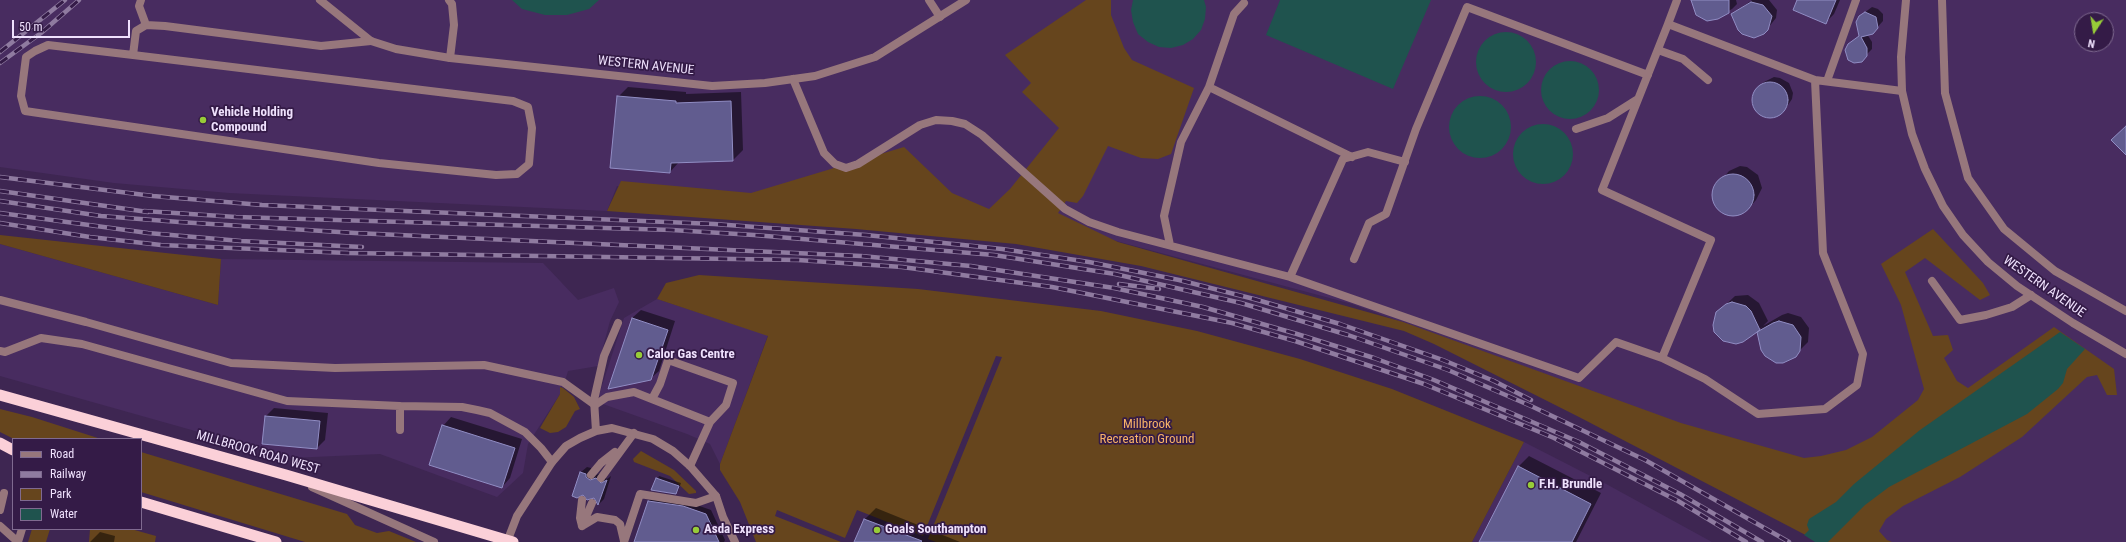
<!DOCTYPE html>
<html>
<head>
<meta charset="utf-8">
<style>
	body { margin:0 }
	#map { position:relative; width:2126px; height:542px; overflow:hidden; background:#3e2652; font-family:"Roboto Condensed",sans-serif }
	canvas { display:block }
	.legend { position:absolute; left:12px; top:438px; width:130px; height:92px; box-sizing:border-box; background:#341b47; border:1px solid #7f6a90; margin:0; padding:5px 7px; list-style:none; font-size:12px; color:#efe1fd }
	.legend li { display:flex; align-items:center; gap:8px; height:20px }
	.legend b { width:20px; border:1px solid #7f6a90 }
	.north { position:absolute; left:2074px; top:12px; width:40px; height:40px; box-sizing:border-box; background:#341b47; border:1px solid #7f6a90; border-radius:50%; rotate:192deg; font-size:11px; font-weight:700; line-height:16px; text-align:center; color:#efe1fd }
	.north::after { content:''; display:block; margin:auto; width:14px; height:18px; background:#97cc38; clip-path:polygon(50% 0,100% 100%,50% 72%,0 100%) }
	.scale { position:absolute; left:12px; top:20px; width:118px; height:18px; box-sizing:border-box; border:2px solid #efe1fd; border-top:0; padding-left:5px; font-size:12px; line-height:14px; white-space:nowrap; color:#efe1fd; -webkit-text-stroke:3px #341b47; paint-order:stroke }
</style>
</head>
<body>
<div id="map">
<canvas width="2126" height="542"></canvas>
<ul class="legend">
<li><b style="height:5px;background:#97777c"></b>Road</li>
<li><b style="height:5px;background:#8f7ba0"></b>Railway</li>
<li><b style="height:11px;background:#66451d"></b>Park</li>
<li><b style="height:11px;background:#1f534e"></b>Water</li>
</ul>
<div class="north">N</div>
<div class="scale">50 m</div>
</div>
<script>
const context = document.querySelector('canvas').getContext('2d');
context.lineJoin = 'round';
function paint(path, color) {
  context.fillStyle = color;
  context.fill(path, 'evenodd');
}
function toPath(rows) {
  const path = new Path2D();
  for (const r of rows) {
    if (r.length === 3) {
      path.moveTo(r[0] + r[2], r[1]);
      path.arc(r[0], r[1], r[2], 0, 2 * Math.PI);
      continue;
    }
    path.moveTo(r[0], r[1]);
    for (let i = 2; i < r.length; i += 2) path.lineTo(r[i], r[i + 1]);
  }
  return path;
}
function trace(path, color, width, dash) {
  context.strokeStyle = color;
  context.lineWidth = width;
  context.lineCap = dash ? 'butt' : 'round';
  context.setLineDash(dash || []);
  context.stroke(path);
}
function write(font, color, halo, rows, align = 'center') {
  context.font = font + ' "Roboto Condensed",sans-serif';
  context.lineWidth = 3.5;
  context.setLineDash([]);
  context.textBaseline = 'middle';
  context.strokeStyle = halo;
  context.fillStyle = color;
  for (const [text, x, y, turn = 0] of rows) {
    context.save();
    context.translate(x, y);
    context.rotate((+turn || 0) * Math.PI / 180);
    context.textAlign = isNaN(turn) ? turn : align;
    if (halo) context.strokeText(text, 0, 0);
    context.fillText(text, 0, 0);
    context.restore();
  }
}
paint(toPath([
	[0,0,2126,0,2126,542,1872,542,1810,501,1604,396,1352,304,1075,230,695,202,617,186,607,211,229,193,114,183,0,167],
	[2082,20,2106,20,2106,44,2082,44],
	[0,244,218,305,221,259,543,263,578,300,614,288,619,302,610,321,598,366,568,371,563,388,560,387,560,394,528,444,523,473,497,497,380,454,291,458,0,376],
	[657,299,768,335,720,464,710,444,687,434,603,404,599,395,624,318],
	[1524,442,1608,485,1712,542,1472,542]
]), '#482c60');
paint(toPath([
	[1086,0,1111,0,1111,15,1124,48,1132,60,1194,88,1171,154,1158,159,1141,158,1108,146,1083,196,1077,203,1066,201,1058,213,1118,242,1403,322,1681,423,1804,458,1821,456,1846,450,1872,437,1918,400,1924,389,1901,305,1881,264,1933,229,1983,283,1990,295,1980,300,1925,258,1905,272,1933,336,1948,335,1953,350,1944,358,1957,381,1968,388,2054,327,2114,369,2117,395,2107,395,2097,375,2087,377,2022,437,1960,477,1903,506,1886,519,1879,531,1887,540,1892,542,1819,542,1579,417,1434,344,1404,331,1141,266,1016,244,856,229,607,211,621,181,751,193,904,147,952,193,989,209,1010,189,1059,128,1022,92,1031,83,1005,55],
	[0,235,221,259,218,305,0,244],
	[699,275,918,289,1101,311,1197,331,1300,359,1392,389,1524,442,1472,542,936,542,928,539,1002,357,996,356,923,536,857,510,845,538,777,510,775,516,841,542,756,542,740,502,720,470,720,464,768,336,657,299,666,283],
	[560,387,563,388,574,397,580,409,575,411,566,427,558,432,550,433,540,428,560,394],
	[0,409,32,417,101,439,14,439,0,432],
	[641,451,674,470,696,491,696,493,689,494,670,476,634,462,633,459],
	[141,452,347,514,355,525,377,533,389,531,416,542,305,542,141,492],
	[32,529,50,529,46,542,28,542],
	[90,529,131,529,156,536,155,542,89,542]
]), '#66451d');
paint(toPath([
	[512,0,599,0,589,9,567,15,545,15,522,9],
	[1133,0,1204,0,1206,7,1205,19,1201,30,1193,39,1183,45,1171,48,1159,47,1148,42,1138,34,1133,22,1131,10],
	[1280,0,1431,0,1393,89,1266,35],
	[1506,62,30],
	[1570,90,29],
	[1480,127,31],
	[1543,154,30],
	[2060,332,2085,349,2067,369,2063,383,2058,389,2027,414,1889,487,1865,505,1828,542,1815,542,1804,535,1809,530,1807,525,1809,519,1836,502,1854,484,1920,430]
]), '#1f534e');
paint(toPath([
	[1694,0,1736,0,1737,4,1732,9,1712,20,1701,18],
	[1752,0,1769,0,1777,10,1776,18,1764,33,1733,14],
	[1798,0,1840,0,1834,14,1825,23],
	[1872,7,1878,9,1883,14,1883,21,1872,33,1867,34,1872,42,1872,49,1866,55,1849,59,1846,53,1847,47,1860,36,1864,13],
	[1774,77,1780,78,1789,83,1793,93,1792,99,1786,108,1780,114,1770,117,1760,113,1756,109,1753,99,1758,88,1764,82],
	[628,87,686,92,686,94,741,92,743,150,733,160,679,162,670,172,618,97],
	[1740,166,1747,167,1758,175,1762,188,1756,200,1748,209,1735,215,1729,215,1718,208,1714,203,1713,190,1729,171],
	[1748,295,1759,303,1768,321,1763,326,1782,315,1788,313,1801,317,1809,328,1808,342,1790,360,1776,362,1758,333,1762,327,1743,341,1729,343,1724,341,1717,313,1735,296],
	[641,310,675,321,659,371,650,379,632,318],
	[274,408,328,413,325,440,317,448,266,416],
	[451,417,522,439,510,478,502,487,443,426],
	[1529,456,1601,493,1576,542,1480,542,1518,467],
	[587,467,591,468,591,472,596,475,601,473,607,479,611,476,604,499,599,504,594,497,583,493,573,496,581,472],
	[659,476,681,483,678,491,676,493,653,489],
	[653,497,688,502,711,510,725,540,724,542,635,542,649,501],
	[876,508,960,542,855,542,865,519],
	[100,532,115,536,114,542,90,542]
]), '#0007');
const building = toPath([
	[1691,0,1729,0,1729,13,1718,19,1707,21,1696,15,1691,0],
	[1797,0,1836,0,1826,24,1793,10,1797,0],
	[1751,2,1763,5,1772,16,1768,30,1764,34,1754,38,1742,34,1738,30,1731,14,1751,2],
	[1865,12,1876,17,1878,28,1873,34,1861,37,1867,48,1867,56,1862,62,1854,63,1848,60,1845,50,1848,44,1859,36,1856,22,1859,16,1865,12],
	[1770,100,18],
	[617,96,676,101,676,103,731,101,733,161,671,163,670,173,610,168,617,96],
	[2126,126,2126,155,2111,140,2126,126],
	[1733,195,21],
	[1732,302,1746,306,1751,311,1760,330,1743,342,1736,344,1723,341,1714,332,1713,325,1716,312,1726,304,1732,302],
	[632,318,668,330,651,380,608,389,632,318],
	[1779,321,1793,325,1801,337,1800,351,1796,357,1783,363,1776,363,1765,356,1761,350,1757,332,1773,323,1779,321],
	[265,416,320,421,317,449,262,444,265,416],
	[442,425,515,448,502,488,429,465,442,425],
	[1518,466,1591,504,1572,542,1479,542,1518,466],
	[580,472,586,474,586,477,590,480,596,478,601,483,607,480,598,505,594,498,587,500,583,495,577,498,572,496,580,472],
	[656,478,679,486,676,494,651,490,656,478],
	[648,501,683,506,706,514,719,542,634,542,648,501],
	[864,519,922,541,921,542,854,542,864,519]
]);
paint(building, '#615c8f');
trace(building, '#918dc4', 1);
trace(toPath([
	[141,0,139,6,146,25],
	[449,0,452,4,454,25,450,58],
	[929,0,940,17],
	[1942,0,1945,93,1968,178,2004,229,2055,271,2126,311],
	[1668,24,1677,0],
	[1658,50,1683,59,1708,80],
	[133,55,48,45,35,51,26,57,21,96,25,111,379,163,496,175,517,174,529,164,532,128,528,107,513,101,133,55,136,31,146,25,165,26,321,46,371,41],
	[793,79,824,153,835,164,846,168,858,164,920,125,936,120,952,121,965,124,982,135,1065,209,1089,222,1118,232,1290,277],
	[1815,80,1668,24,1602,190,1711,240,1662,358,1705,379,1758,414,1825,409,1857,385,1863,354,1823,253,1815,80,1902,91],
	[1827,81,1856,0],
	[1209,87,1234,14,1244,3],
	[1576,129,1608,118,1638,99],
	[1405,162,1368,152,1343,159,1290,277,1579,378,1616,342,1662,358],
	[1170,245,1164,216,1181,142,1209,87,1352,157],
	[1354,259,1369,223,1386,214,1416,129,1467,7,1648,75],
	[1932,281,1960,320,1986,315,2012,307,2031,295],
	[0,300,86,322,231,363,335,368,484,365,563,382,595,405,607,397,634,392,710,422,690,466],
	[0,351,5,352,41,338,82,344,287,401,400,406],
	[652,399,660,384,668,360,733,383,726,405,710,422],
	[400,430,400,406,462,407,477,410,490,413,525,432,541,448,552,462],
	[591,475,601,463,615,452],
	[601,478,634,433],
	[582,500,580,518,582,526],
	[0,510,4,493],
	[0,526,18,542],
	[582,526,597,517,615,520,620,524,624,541],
	[582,526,592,503],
	[18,542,22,529],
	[624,542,640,494,696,503,716,496]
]), '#97777c', 8);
trace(toPath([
	[320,0,371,41,396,49,450,58,712,86,765,83,815,76,875,57,966,0],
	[1906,0,1901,57,1902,91,1912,134,1925,169,1943,206,1963,235,1988,262,2017,286,2073,323,2126,354],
	[596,431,594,400,604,356,618,323],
	[507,542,517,516,552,462,566,446,580,438,596,431,612,428,653,439,673,451,690,466,716,496,723,517,735,542]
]), '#97777c', 8);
trace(toPath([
	[312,487,434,542]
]), '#97777c', 8);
trace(toPath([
	[0,395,286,475,513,542],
	[0,443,13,450],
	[141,502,276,542]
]), '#fbd0d8', 11);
const rail = toPath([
	[0,52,65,0],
	[0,63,41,33,79,0],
	[0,177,153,196,262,205,714,224,866,235,1002,249,1089,262,1179,280,1254,299,1340,324,1443,360,1494,381,1531,400],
	[0,191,148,212],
	[0,201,101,216,179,222,355,233,861,256,971,266,1114,288,1203,307,1297,334,1374,358,1434,380,1579,442,1680,494,1762,542],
	[144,211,236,217,672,230,754,235,994,255,1115,274,1241,303,1348,335,1448,370,1531,406,1645,460,1789,542],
	[0,213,148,233,241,241,362,247],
	[0,223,90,237,161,245,348,253,798,260,902,267,1052,287,1232,323,1295,341,1424,384,1554,438,1678,501,1746,542],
	[1119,284,1159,289]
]);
trace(rail, '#8f7ba0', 4.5);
trace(rail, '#341b47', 3, [9]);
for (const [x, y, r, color] of [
	[203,120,4,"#97cc38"],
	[639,355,4,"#97cc38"],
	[1531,485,4,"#97cc38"],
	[696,530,4,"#97cc38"],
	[877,530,4,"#97cc38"]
]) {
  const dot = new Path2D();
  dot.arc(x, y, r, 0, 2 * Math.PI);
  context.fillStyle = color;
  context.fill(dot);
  trace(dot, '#341b47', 1.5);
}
write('13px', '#efe1fd', '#341b47', [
	["WESTERN AVENUE",646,66,6],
	["WESTERN AVENUE",2044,287,35],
	["MILLBROOK ROAD WEST",258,453,16]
]);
write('bold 13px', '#efe1fd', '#341b47', [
	["Vehicle Holding",211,113],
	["Compound",211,128],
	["Calor Gas Centre",647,355],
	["F.H. Brundle",1539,485],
	["Asda Express",704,530],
	["Goals Southampton",885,530]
], 'left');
write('13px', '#f8b367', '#341b47', [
	["Millbrook",1147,425],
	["Recreation Ground",1147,440]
]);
</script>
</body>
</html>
